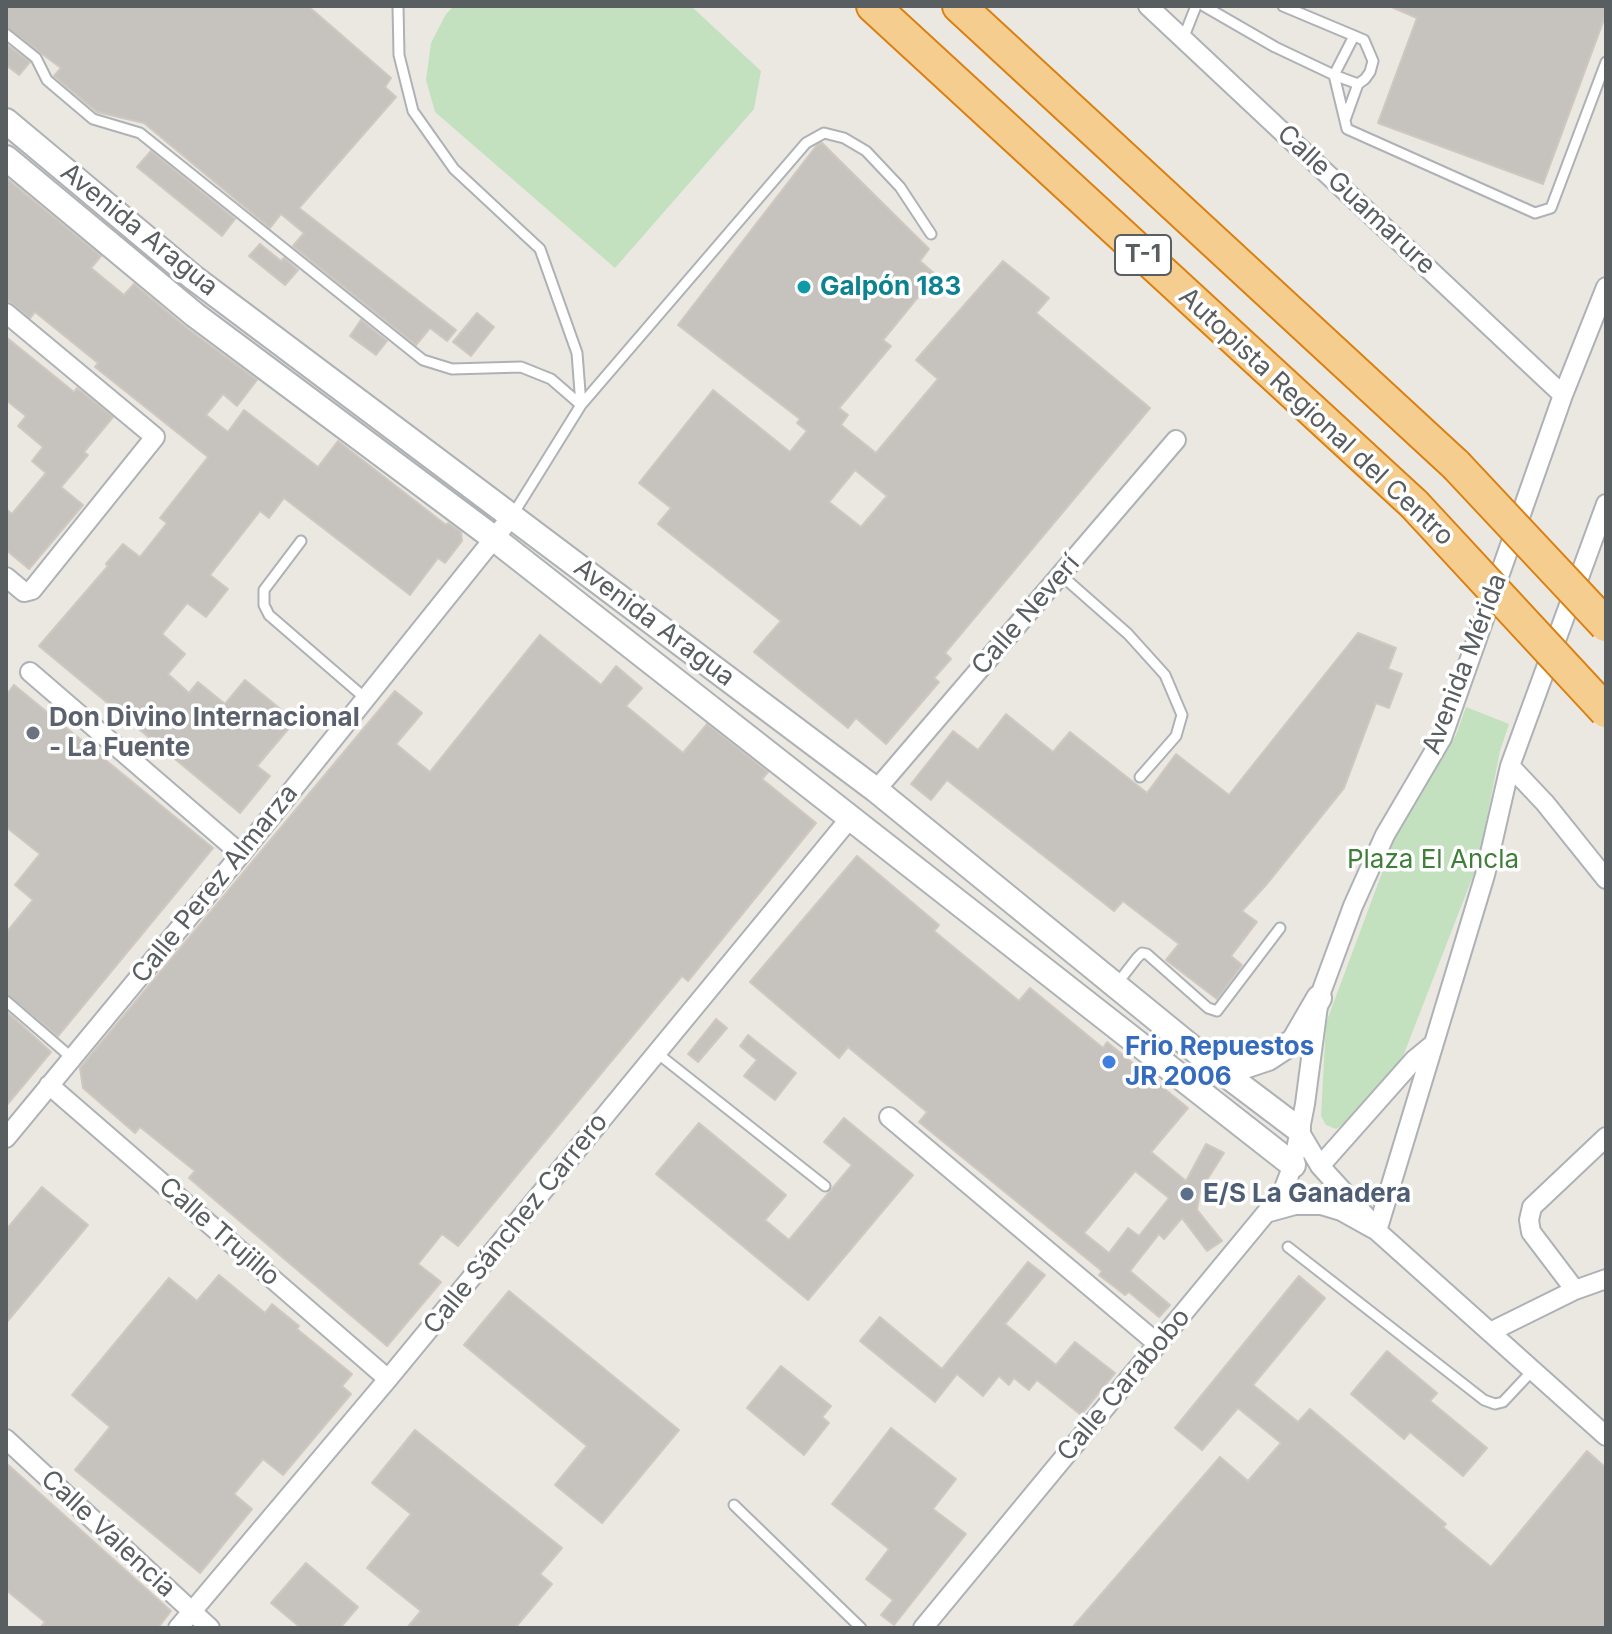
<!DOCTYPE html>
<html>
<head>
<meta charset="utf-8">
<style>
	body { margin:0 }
	#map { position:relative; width:1612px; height:1634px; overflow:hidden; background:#ebe8e1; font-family:Inter,sans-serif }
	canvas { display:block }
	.frame { position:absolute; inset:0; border:8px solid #595e61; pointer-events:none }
</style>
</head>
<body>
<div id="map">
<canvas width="1612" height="1634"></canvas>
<div class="frame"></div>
</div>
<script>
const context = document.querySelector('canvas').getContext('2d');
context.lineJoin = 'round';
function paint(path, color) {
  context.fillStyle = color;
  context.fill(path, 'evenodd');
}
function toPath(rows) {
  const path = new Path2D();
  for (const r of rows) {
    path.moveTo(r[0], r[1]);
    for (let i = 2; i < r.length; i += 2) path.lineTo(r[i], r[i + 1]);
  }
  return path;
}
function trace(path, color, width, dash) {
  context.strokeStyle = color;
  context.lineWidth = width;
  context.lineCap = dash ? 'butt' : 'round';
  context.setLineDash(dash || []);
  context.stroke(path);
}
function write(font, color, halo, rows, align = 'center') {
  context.font = font + ' Inter,sans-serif';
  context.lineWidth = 7;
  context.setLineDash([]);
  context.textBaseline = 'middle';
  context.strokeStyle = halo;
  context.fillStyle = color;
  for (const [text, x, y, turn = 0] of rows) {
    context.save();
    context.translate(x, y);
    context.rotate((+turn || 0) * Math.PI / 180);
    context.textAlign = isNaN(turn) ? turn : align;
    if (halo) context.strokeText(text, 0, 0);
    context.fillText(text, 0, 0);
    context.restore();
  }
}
paint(toPath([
	[454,6,691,6,761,71,754,109,615,268,435,112,426,80,431,43,446,14],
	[1466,707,1509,724,1500,751,1478,863,1402,1059,1345,1123,1336,1129,1326,1125,1321,1116,1326,1023,1398,830,1456,735]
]), '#c3e1bf');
const building = toPath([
	[6,6,308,6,391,78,385,87,396,97,299,208,456,330,447,341,430,328,416,345,293,246,304,233,281,214,270,228,144,123,97,112,54,76,61,68,6,27,6,6],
	[1389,6,1606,6,1606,14,1543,184,1378,123,1417,18,1389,6],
	[6,44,30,62,19,75,6,65,6,44],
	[822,143,929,249,920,261,936,275,883,340,891,346,839,408,848,415,841,425,876,453,938,379,916,360,1003,261,1049,298,1036,313,1150,408,945,653,951,659,934,678,939,682,886,744,856,718,848,728,754,652,781,621,658,524,671,508,639,483,713,390,790,452,807,431,797,423,800,419,678,325,817,145,822,143],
	[855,470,887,496,861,527,829,502,855,470],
	[151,151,235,219,222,236,137,167,151,151],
	[6,178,101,256,91,268,124,295,134,284,188,329,257,380,237,406,223,394,206,415,228,432,244,410,318,467,338,441,446,525,448,523,461,532,462,541,445,563,438,558,410,595,284,498,269,518,260,511,210,575,228,589,206,617,187,603,162,634,185,654,168,674,189,693,198,682,225,704,245,680,295,721,257,766,270,776,240,813,39,646,108,566,106,564,123,544,140,557,167,523,160,518,208,457,95,367,98,363,35,312,30,318,6,299,6,178],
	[260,244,281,261,284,258,298,270,285,285,249,256,260,244],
	[477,313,494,327,471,356,453,342,477,313],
	[361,320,387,341,376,355,350,336,361,320],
	[6,337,74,392,77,388,113,417,84,452,88,455,61,487,83,505,29,569,6,550,6,509,12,514,46,473,32,461,43,447,18,426,26,416,6,400,6,337],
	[1358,633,1396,648,1388,669,1402,674,1389,708,1376,703,1344,788,1266,885,1242,911,1257,922,1231,956,1242,965,1217,999,1166,960,1179,944,1123,901,1114,911,947,780,931,800,911,784,953,731,978,750,1006,714,1053,752,1070,732,1147,793,1176,754,1229,795,1358,633],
	[540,635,601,685,616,666,642,688,626,706,683,753,707,724,768,772,762,779,816,823,688,981,682,976,458,1246,442,1234,418,1264,441,1282,387,1346,189,1178,195,1171,140,1127,135,1133,83,1088,80,1068,395,691,422,713,396,744,430,772,540,635],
	[14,685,213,848,58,1036,6,994,6,933,33,900,15,885,40,854,6,827,6,695,14,685],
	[857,856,939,925,934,931,1019,1001,1030,988,1103,1048,1107,1042,1188,1108,1151,1152,1186,1181,1206,1144,1224,1153,1200,1191,1197,1210,1222,1241,1207,1251,1182,1218,1164,1239,1159,1234,1130,1271,1170,1305,1159,1317,1129,1292,1125,1295,1099,1275,1102,1271,919,1122,927,1112,848,1047,839,1058,750,982,857,856],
	[1135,1171,1169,1198,1139,1236,1128,1228,1109,1253,1084,1233,1135,1171],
	[6,1011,51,1052,6,1106,6,1011],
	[716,1019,727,1028,698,1062,688,1054,716,1019],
	[748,1035,796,1073,775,1100,744,1076,757,1060,740,1046,748,1035],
	[844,1118,913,1175,808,1300,656,1174,699,1123,786,1195,765,1220,789,1240,852,1165,824,1142,844,1118],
	[42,1187,88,1225,6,1323,6,1230,42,1187],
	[1028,1262,1045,1275,1005,1324,1056,1365,1075,1342,1115,1373,1081,1415,1037,1380,1029,1390,1014,1378,1009,1385,999,1376,983,1396,957,1374,935,1402,860,1341,880,1317,942,1369,1028,1262],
	[219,1275,265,1313,272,1304,299,1326,297,1329,352,1374,342,1386,351,1394,283,1475,263,1459,234,1494,252,1509,200,1573,75,1470,110,1427,72,1395,169,1278,197,1301,219,1275],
	[1299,1276,1325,1298,1253,1385,1298,1422,1310,1409,1446,1524,1443,1527,1491,1567,1587,1451,1606,1468,1606,1628,1072,1628,1220,1457,1248,1481,1281,1443,1238,1408,1202,1450,1175,1428,1299,1276],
	[509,1291,679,1430,602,1523,555,1485,587,1446,464,1345,509,1291],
	[1387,1351,1437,1393,1430,1401,1487,1448,1463,1476,1410,1432,1404,1439,1351,1394,1387,1351],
	[781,1366,831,1406,822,1417,829,1423,804,1455,747,1408,781,1366],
	[891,1428,956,1479,933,1509,966,1534,894,1625,881,1615,893,1600,866,1579,889,1549,832,1504,891,1428],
	[415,1430,562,1548,540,1574,552,1584,515,1628,407,1628,421,1611,367,1568,411,1514,372,1483,415,1430],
	[6,1463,171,1611,158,1628,40,1628,45,1622,6,1590,6,1463],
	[306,1563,358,1607,340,1628,301,1628,271,1603,306,1563]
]);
paint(building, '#c6c3be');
trace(building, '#cfc8c0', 2);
const lane = toPath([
	[398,6,399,55,413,111,454,169,540,249,577,353,581,405,512,516],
	[1204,6,1275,47,1334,75,1358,84,1365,79,1370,72,1373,61,1364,40,1283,6],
	[6,34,36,58,47,80,93,119,140,133,423,360,452,369,521,367,551,379,581,405,806,143,824,133,844,138,866,151,900,187,931,234],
	[1354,36,1334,75,1347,129,1535,213,1551,208,1606,62],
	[1183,39,1196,6],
	[1345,120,1358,84],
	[301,541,264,590,264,605,269,615,365,698],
	[1061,575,1128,634,1165,675,1182,715,1176,736,1140,777],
	[1116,985,1137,958,1142,953,1147,954,1208,1008,1217,1011,1280,928],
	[6,1001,72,1058],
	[657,1053,825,1186],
	[1288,1247,1484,1400,1495,1404,1503,1402,1533,1370],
	[734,1505,861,1628]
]);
const street = toPath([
	[1148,6,1563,395],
	[6,313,155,437,32,590,24,592,6,577],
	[30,672,241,854],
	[1510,766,1545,803,1606,879],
	[876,790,1176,440],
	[49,1085,388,1379],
	[889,1117,1158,1344],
	[1298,1129,1320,1166,1374,1225],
	[6,1138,241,854,512,516],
	[1320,1166,1414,1060,1431,1046],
	[1266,1213,1295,1205,1321,1205,1341,1211,1377,1231,1606,1436],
	[1377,1231,1485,875,1510,766,1606,504],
	[1575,1290,1531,1232,1529,1220,1532,1207,1606,1137],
	[1490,1332,1575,1290,1606,1279],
	[6,1439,210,1628],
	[178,1628,388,1379,851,817],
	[923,1628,1266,1213,1284,1188,1293,1165,1305,1104,1319,998,1353,906,1385,835,1442,738,1563,395,1606,287]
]);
const secondary = toPath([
	[6,121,194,278,876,790,1212,1064,1298,1129],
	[6,158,195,315,487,533,1293,1165],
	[1213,1064,1241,1067,1268,1058,1294,1041,1319,998]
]);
const highway = toPath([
	[873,6,1414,504],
	[959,6,1456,465]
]);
trace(lane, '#aeb2b6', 13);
trace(street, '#aeb2b6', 22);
trace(secondary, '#aeb2b5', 28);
trace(highway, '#da8112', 36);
trace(lane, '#fff', 9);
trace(street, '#fff', 18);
trace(secondary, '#fff', 24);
trace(highway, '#f4cd8f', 32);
const highwayBridge = toPath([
	[1456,465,1606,625],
	[1414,504,1606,711]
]);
trace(highwayBridge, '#da8112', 36, []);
trace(highwayBridge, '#f4cd8f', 32);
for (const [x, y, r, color] of [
	[804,287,8,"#0f9aa8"],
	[33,733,8,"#6b7280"],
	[1109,1062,8,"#3f7fe0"],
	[1187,1194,8,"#5c6f8a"]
]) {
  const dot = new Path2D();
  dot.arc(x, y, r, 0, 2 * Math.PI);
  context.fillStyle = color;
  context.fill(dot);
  trace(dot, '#fff', 3);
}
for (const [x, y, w] of [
	[1143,255,56]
]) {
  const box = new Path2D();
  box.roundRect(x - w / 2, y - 20, w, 40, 6);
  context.fillStyle = '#fff';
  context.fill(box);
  trace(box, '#595e61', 2);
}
write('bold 24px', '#595e61', null, [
	["T-1",1143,255]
]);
write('26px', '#595e61', '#fff', [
	["Calle Guamarure",1356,200,43],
	["Avenida Aragua",139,230,39],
	["Autopista Regional del Centro",1316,417,43],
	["Calle Neverí",1026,615,-49],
	["Avenida Aragua",654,623,37],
	["Avenida Mérida",1465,664,-69],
	["Calle Perez Almarza",215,884,-51],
	["Calle Sánchez Carrero",516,1224,-51],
	["Calle Trujillo",219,1232,41],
	["Calle Carabobo",1124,1385,-50],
	["Calle Valencia",108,1534,43]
]);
write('bold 26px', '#0d838f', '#fff', [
	["Galpón 183",820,287]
], 'left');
write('bold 26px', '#5b616d', '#fff', [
	["Don Divino Internacional",49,718],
	["- La Fuente",49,748]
], 'left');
write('26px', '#407e3b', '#fff', [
	["Plaza El Ancla",1433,860]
]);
write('bold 26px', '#366cbe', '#fff', [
	["Frio Repuestos",1125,1047],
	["JR 2006",1125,1077]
], 'left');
write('bold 26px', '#4e5e75', '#fff', [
	["E/S La Ganadera",1203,1194]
], 'left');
</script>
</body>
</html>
